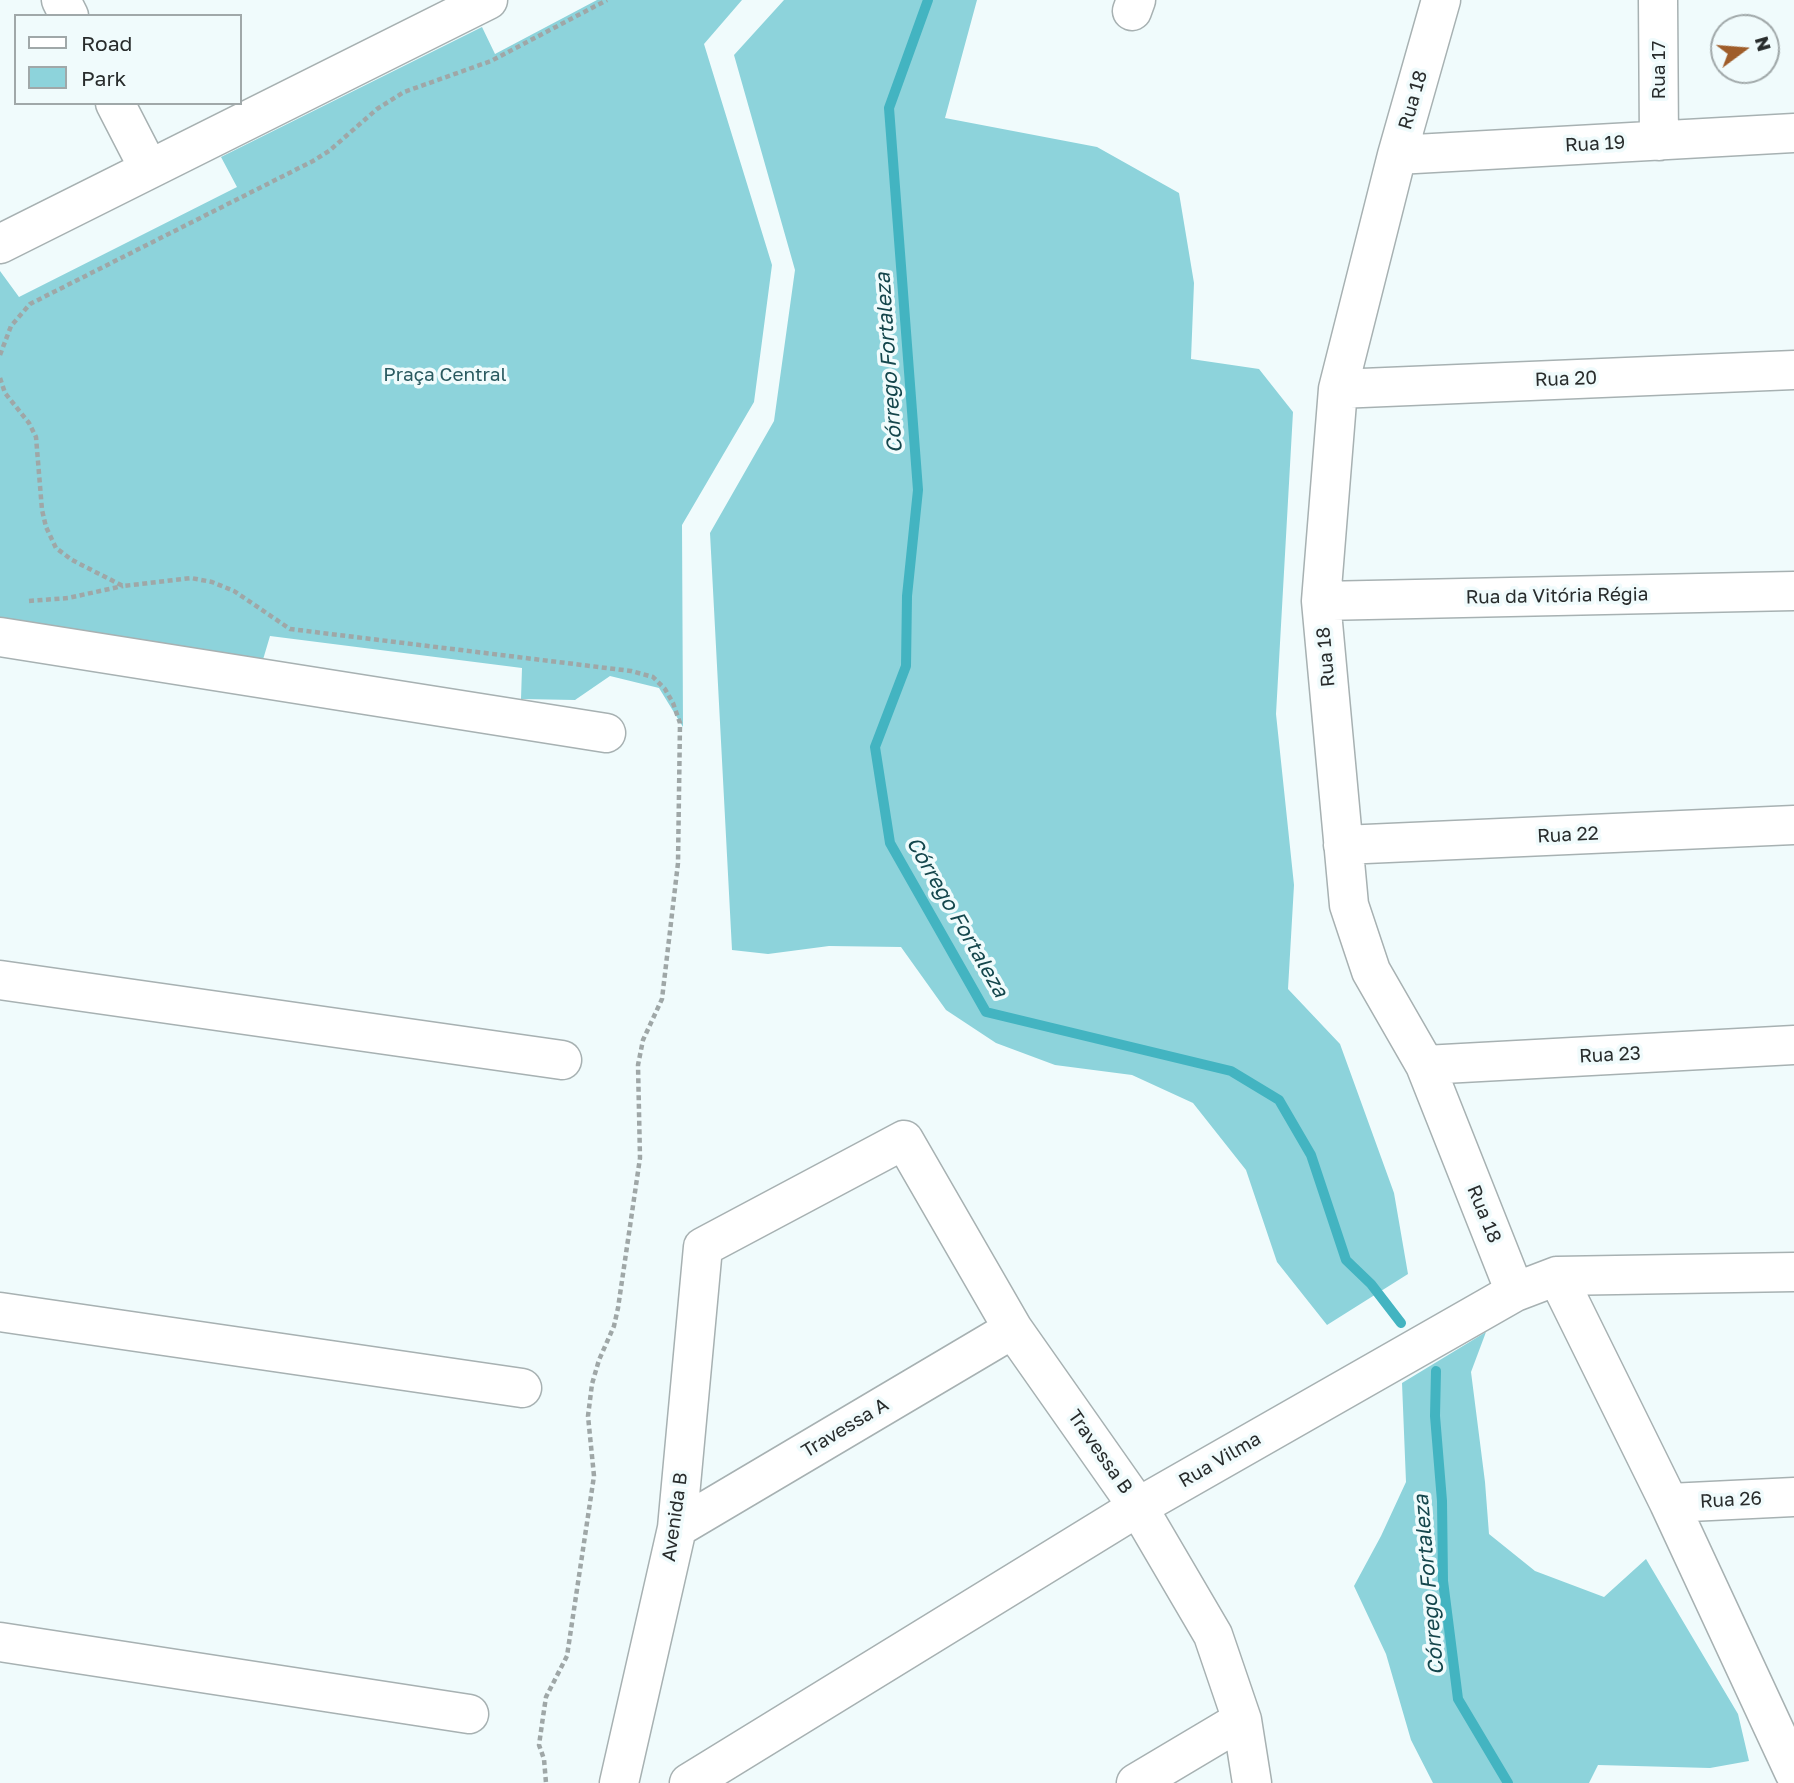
<!DOCTYPE html>
<html>
<head>
<meta charset="utf-8">
<style>
	body { margin:0 }
	#map { position:relative; width:1794px; height:1783px; overflow:hidden; background:#f0fbfc; font-family:"Golos Text",sans-serif }
	canvas { display:block }
	.legend { position:absolute; left:14px; top:14px; width:228px; height:91px; box-sizing:border-box; background:#f0fbfc; border:2px solid #a0a8a9; margin:0; padding:9px 12px; list-style:none; font-size:21px; color:#282c2c }
	.legend li { display:flex; align-items:center; gap:14px; height:35px }
	.legend b { width:35px; border:2px solid #a0a8a9 }
	.north { position:absolute; left:1710px; top:14px; width:70px; height:70px; box-sizing:border-box; background:#f0fbfc; border:2px solid #a0a8a9; border-radius:50%; rotate:74deg; font-size:19px; font-weight:700; line-height:28px; text-align:center; color:#282c2c }
	.north::after { content:''; display:block; margin:auto; width:24px; height:32px; background:#9f5d2a; clip-path:polygon(50% 0,100% 100%,50% 72%,0 100%) }
</style>
</head>
<body>
<div id="map">
<canvas width="1794" height="1783"></canvas>
<ul class="legend">
<li><b style="height:9px;background:#fff"></b>Road</li>
<li><b style="height:19px;background:#8dd3db"></b>Park</li>
</ul>
<div class="north">N</div>
</div>
<script>
const context = document.querySelector('canvas').getContext('2d');
context.lineJoin = 'round';
function paint(path, color) {
  context.fillStyle = color;
  context.fill(path, 'evenodd');
}
function toPath(rows) {
  const path = new Path2D();
  for (const r of rows) {
    path.moveTo(r[0], r[1]);
    for (let i = 2; i < r.length; i += 2) path.lineTo(r[i], r[i + 1]);
  }
  return path;
}
function trace(path, color, width, dash) {
  context.strokeStyle = color;
  context.lineWidth = width;
  context.lineCap = dash ? 'butt' : 'round';
  context.setLineDash(dash || []);
  context.stroke(path);
}
function write(font, color, halo, rows, align = 'center') {
  context.font = font + ' "Golos Text",sans-serif';
  context.lineWidth = 7;
  context.setLineDash([]);
  context.textBaseline = 'middle';
  context.strokeStyle = halo;
  context.fillStyle = color;
  for (const [text, x, y, turn = 0] of rows) {
    context.save();
    context.translate(x, y);
    context.rotate((+turn || 0) * Math.PI / 180);
    context.textAlign = isNaN(turn) ? turn : align;
    if (halo) context.strokeText(text, 0, 0);
    context.fillText(text, 0, 0);
    context.restore();
  }
}
paint(toPath([
	[597,0,742,0,704,44,772,265,754,402,682,525,683,727,659,688,610,676,575,700,521,699,522,668,270,636,262,663,0,625,0,271,19,297,237,187,221,157,482,27,495,54],
	[784,0,977,0,945,118,1097,147,1179,193,1194,283,1191,359,1259,369,1293,412,1276,714,1294,885,1288,989,1340,1044,1394,1193,1408,1274,1327,1325,1277,1262,1246,1170,1193,1103,1132,1075,1055,1065,996,1043,946,1010,901,947,829,946,768,954,732,950,710,533,774,421,795,270,734,55],
	[1486,1332,1471,1372,1485,1482,1489,1534,1535,1571,1604,1597,1646,1559,1738,1714,1749,1761,1710,1768,1598,1765,1589,1783,1433,1783,1411,1740,1386,1654,1354,1586,1381,1536,1406,1482,1402,1383]
]), '#8dd3db');
trace(toPath([
	[928,0,889,108,918,490,907,596,906,666,875,747,890,843,986,1012,1231,1071,1279,1100,1311,1155,1346,1260,1371,1284,1401,1323],
	[1436,1371,1435,1416,1442,1501,1443,1581,1458,1699,1508,1783]
]), '#43b4c1', 10);
const street = toPath([
	[61,0,69,16],
	[1441,0,1397,155,1338,389,1321,601,1349,905,1371,971,1425,1065,1515,1292],
	[1658,0,1659,141],
	[1132,11,1136,0],
	[115,103,149,169],
	[1397,155,1794,133],
	[0,244,488,0],
	[1338,389,1794,370],
	[1321,601,1794,591],
	[0,637,606,733],
	[1343,845,1794,825],
	[0,980,562,1060],
	[1425,1065,1794,1045],
	[1557,1276,1669,1503,1794,1772],
	[0,1312,522,1388],
	[1669,1503,1794,1497],
	[677,1528,1013,1329],
	[0,1642,469,1714],
	[619,1783,677,1528,703,1247,904,1140,1013,1329,1138,1507,1213,1635,1242,1720,1252,1783],
	[689,1783,1138,1507,1515,1292,1557,1276,1794,1272],
	[1136,1783,1242,1720]
]);
trace(street, '#a7b1b2', 41);
trace(toPath([
	[0,355,11,326,30,304,313,161,329,151,377,109,404,92,491,61,607,0],
	[0,378,5,393,29,423,36,437,42,510,46,527,56,548,72,560,123,586,191,578,212,582,234,591,290,629,631,671,653,677,665,689,673,703,680,723,678,863,662,999,643,1040,638,1065,640,1158,618,1308,614,1326,599,1360,592,1384,588,1416,594,1476,567,1656,546,1697,543,1717,539,1745,544,1759,546,1783],
	[29,601,68,598,123,586]
]), '#9fa7a7', 4.5, [5, 3.5]);
trace(street, '#fff', 38);
write('19px', '#282c2c', '#f0fbfc', [
	["Rua 17",1659,70,-90],
	["Rua 18",1413,100,-74],
	["Rua 19",1595,144,-3],
	["Rua 20",1566,379,-2],
	["Rua da Vitória Régia",1557,596,-1],
	["Rua 18",1326,657,-95],
	["Rua 22",1568,835,-3],
	["Rua 23",1610,1055,-3],
	["Rua 18",1484,1214,68],
	["Travessa A",845,1428,-31],
	["Travessa B",1100,1452,55],
	["Rua Vilma",1220,1460,-30],
	["Rua 26",1731,1500,-3],
	["Avenida B",675,1517,-82]
]);
write('19px', '#2a5a60', '#f0fbfc', [
	["Praça Central",445,375]
]);
write('italic 21px', '#14464c', '#f0fbfc', [
	["Córrego Fortaleza",889,363,-94],
	["Córrego Fortaleza",957,917,60],
	["Córrego Fortaleza",1429,1585,-95]
]);
</script>
</body>
</html>
